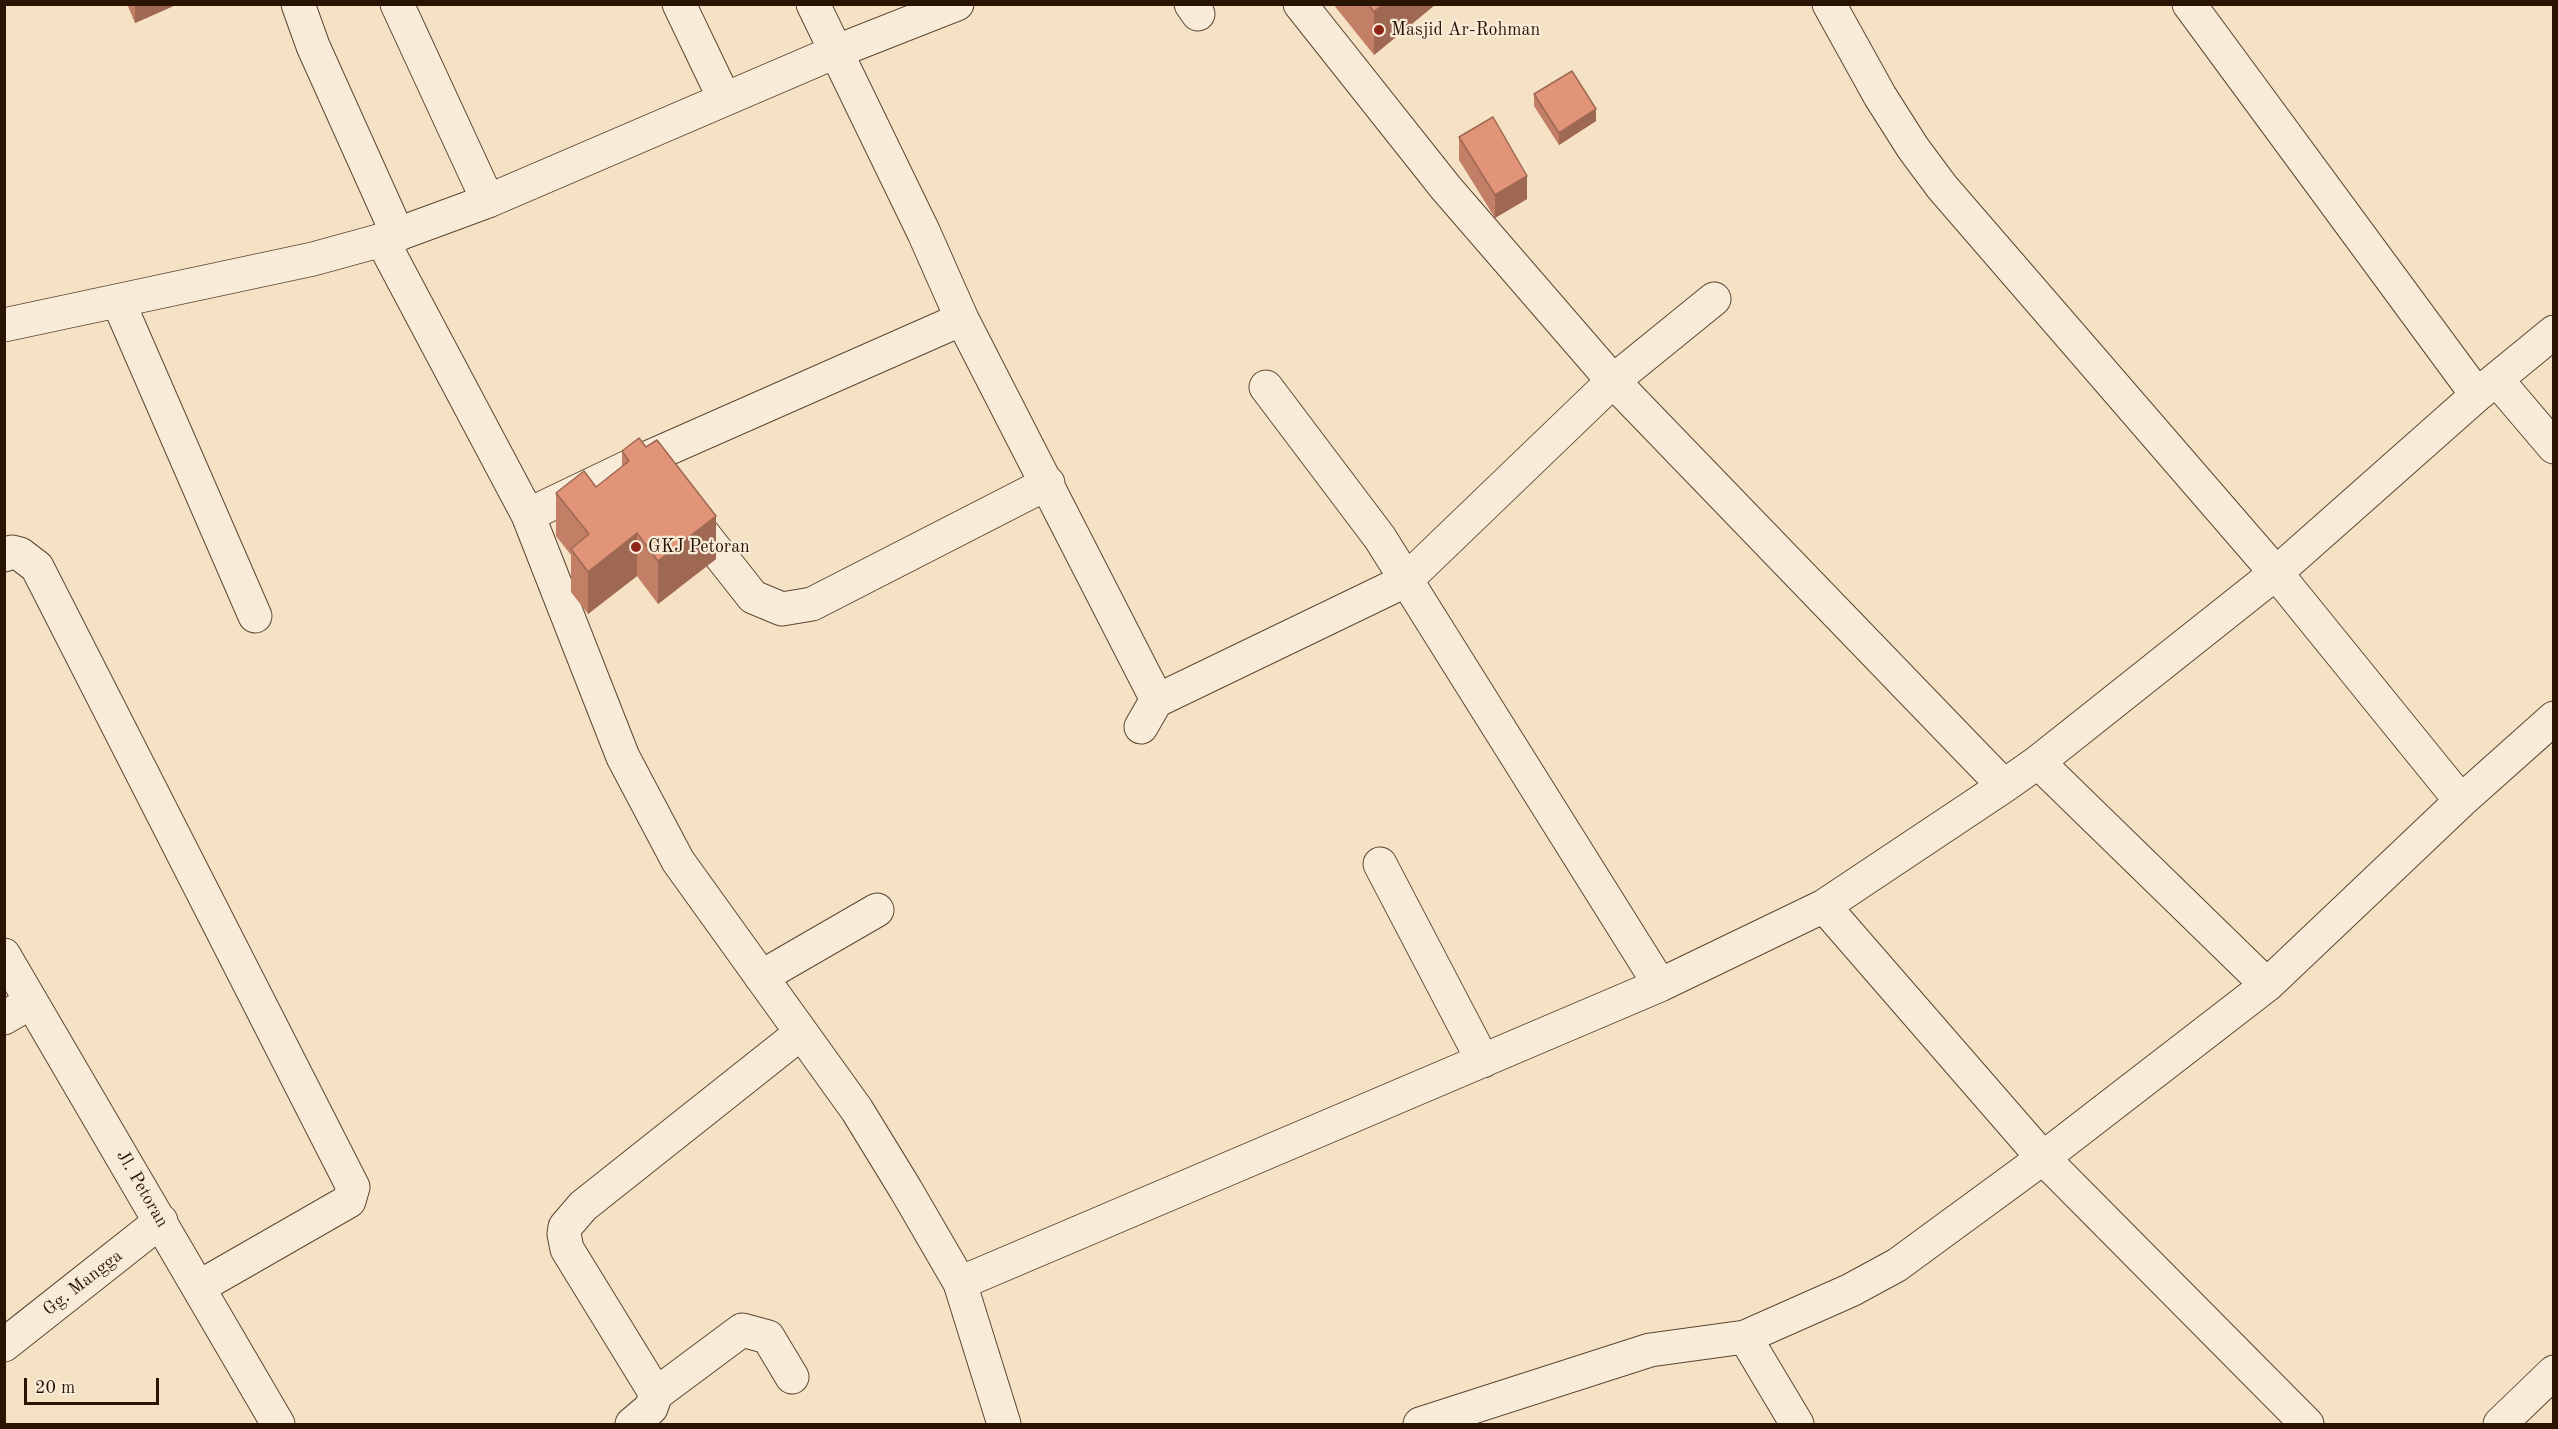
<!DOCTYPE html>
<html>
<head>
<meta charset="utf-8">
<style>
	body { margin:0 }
	#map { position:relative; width:2558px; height:1429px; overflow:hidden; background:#f5e1c4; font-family:"Old Standard TT",serif }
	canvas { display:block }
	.frame { position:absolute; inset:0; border:6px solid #291402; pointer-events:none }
	.scale { position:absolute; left:24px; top:1378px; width:135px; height:27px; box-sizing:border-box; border:3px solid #291402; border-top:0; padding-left:8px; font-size:18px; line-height:21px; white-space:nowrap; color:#291402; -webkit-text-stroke:4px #f8ecd9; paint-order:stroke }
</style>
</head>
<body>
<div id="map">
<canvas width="2558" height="1429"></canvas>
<div class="frame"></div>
<div class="scale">20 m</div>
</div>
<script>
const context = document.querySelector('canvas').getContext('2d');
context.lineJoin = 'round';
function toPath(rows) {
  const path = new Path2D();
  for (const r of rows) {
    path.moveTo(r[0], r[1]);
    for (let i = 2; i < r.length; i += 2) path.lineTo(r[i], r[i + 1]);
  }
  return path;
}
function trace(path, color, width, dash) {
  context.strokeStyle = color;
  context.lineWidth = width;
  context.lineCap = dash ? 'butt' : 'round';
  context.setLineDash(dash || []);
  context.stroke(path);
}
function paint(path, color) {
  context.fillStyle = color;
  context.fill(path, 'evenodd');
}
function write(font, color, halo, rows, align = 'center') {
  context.font = font + ' "Old Standard TT",serif';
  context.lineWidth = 4.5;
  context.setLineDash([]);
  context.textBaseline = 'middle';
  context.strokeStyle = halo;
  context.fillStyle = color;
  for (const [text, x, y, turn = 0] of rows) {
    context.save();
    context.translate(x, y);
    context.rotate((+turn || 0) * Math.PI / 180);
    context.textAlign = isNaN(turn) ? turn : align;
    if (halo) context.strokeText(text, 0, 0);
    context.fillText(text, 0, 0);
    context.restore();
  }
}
const minor = toPath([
	[298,4,313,46,398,235],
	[397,4,488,201],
	[679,4,724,98],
	[813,4,924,233,962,319,1153,692,1156,701,1141,727],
	[1191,4,1198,14],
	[1300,4,1446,188,1613,381,2004,786,1824,906,2043,1158,2307,1424],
	[1829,4,1880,96,1913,148,1942,187,2276,573,2461,801],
	[2189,4,2477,395],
	[382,240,528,515,623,757,678,861,857,1110,906,1190,960,1283,1004,1424],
	[118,301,255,616],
	[4,325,313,259,382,240,488,201,835,52,957,4],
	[2497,380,2554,447],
	[1266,387,1380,538,1660,985],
	[528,515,647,458,962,319],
	[689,516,753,597,782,609,812,604,1048,483],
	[4,555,12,552,20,554,37,567,353,1187,349,1201,199,1287],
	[1156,701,1405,581,1613,381,1714,299],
	[2038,762,2267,985],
	[2004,786,2038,762,2276,573,2477,395,2554,332],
	[1380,864,1483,1061],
	[4,955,278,1424],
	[761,977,877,910],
	[4,1018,31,1002],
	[960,1283,1660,985,1824,906],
	[1745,1337,1797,1424],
	[4,1345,161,1221],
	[656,1394,567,1249,564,1234,565,1227,583,1206,801,1033],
	[632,1424,651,1408,656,1394,742,1330,768,1337,792,1377],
	[1420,1424,1650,1350,1745,1337,1851,1290,1897,1265,2043,1158,2267,985,2461,801,2554,718],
	[2500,1424,2554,1372]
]);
trace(minor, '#5c4732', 35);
trace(minor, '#f8ecd9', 33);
paint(toPath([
	[127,4,178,4,135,23],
	[1333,4,1436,4,1374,55],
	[1534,94,1596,121,1559,145,1534,106],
	[1459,137,1527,199,1495,218,1459,160],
	[622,451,716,559,658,604,637,576,588,614,571,592,571,555,556,536,556,493,596,487,622,467]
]), '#c27f66');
paint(toPath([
	[135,4,178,4,135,23],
	[1383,4,1436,4,1374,55,1374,12],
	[1596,109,1596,121,1559,145,1559,133],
	[1527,176,1527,199,1495,218,1495,195],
	[716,516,716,559,658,604,658,561],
	[637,533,637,576,588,614,588,572]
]), '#9e6853');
const building = toPath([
	[1368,4,1383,4,1374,12,1368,4],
	[1572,71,1596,109,1559,133,1534,94,1572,71],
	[1493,117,1527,176,1495,195,1459,137,1493,117],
	[639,438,646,447,657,440,716,516,658,561,637,533,588,572,571,549,589,534,556,493,584,471,596,487,629,461,622,451,639,438]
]);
paint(building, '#e19477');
trace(building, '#9e6853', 1.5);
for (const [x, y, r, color] of [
	[1379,30,6,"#8f2418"],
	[636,547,6,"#8f2418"]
]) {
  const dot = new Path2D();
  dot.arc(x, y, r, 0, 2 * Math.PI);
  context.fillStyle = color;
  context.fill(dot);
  trace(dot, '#f8ecd9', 2);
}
write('18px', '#291402', '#f8ecd9', [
	["Masjid Ar-Rohman",1391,30],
	["GKJ Petoran",648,547]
], 'left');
write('18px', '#291402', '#f8ecd9', [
	["Jl. Petoran",142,1189,60],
	["Gg. Mangga",83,1283,-38]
]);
</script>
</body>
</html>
